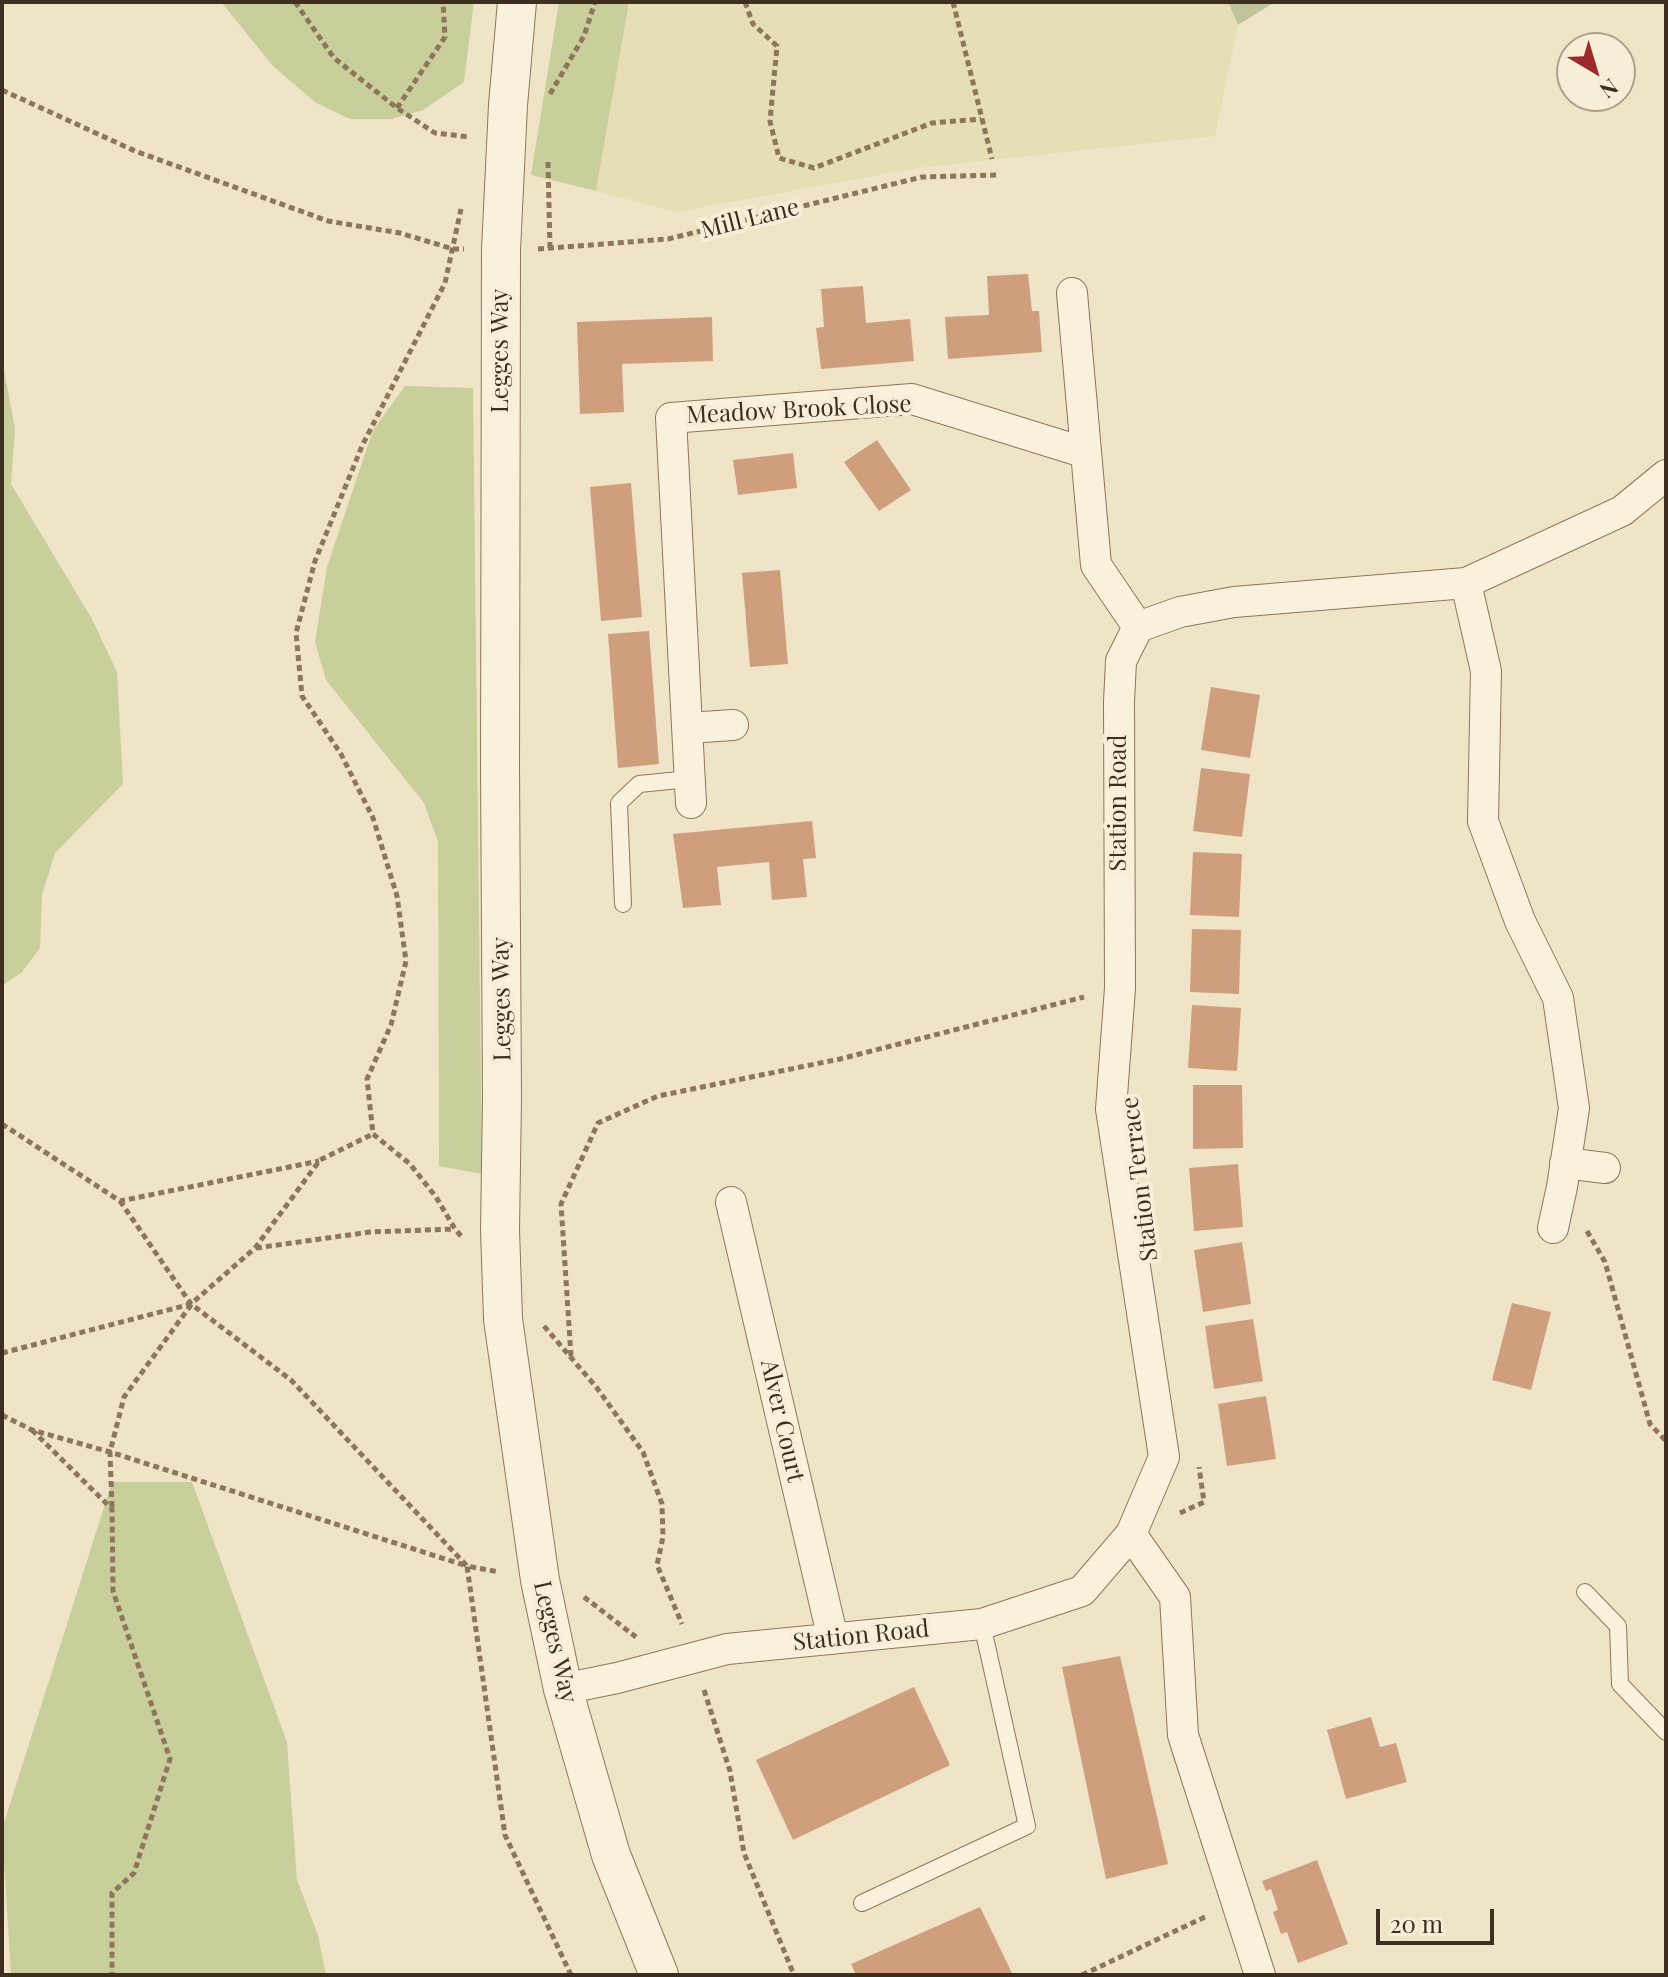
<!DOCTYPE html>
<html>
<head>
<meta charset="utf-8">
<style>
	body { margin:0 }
	#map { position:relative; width:1668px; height:1977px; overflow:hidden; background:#f0e4c8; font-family:"Playfair Display",serif }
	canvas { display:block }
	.frame { position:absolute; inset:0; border:4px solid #3d2e20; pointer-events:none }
	.north { position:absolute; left:1556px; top:32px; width:80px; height:80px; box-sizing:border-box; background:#f7eed8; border:2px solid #ada18e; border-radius:50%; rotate:142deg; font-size:22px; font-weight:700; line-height:32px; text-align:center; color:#3d2e20 }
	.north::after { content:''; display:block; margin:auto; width:28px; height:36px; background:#9e2a2b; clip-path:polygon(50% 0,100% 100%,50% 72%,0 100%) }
	.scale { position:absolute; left:1376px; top:1909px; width:118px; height:36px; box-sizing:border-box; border:4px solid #3d2e20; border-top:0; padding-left:10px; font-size:24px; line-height:28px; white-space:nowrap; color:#3d2e20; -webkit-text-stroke:6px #f7eed8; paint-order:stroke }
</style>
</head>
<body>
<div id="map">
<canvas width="1668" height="1977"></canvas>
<div class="frame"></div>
<div class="north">N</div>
<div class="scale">20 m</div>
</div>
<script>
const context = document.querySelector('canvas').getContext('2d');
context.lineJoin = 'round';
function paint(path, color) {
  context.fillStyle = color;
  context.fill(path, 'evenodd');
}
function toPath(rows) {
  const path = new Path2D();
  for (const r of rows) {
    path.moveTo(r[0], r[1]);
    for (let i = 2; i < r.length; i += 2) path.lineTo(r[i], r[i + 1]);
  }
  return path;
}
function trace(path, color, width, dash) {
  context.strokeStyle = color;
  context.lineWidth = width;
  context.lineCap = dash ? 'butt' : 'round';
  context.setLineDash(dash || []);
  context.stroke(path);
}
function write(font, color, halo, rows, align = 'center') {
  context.font = font + ' "Playfair Display",serif';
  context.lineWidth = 8;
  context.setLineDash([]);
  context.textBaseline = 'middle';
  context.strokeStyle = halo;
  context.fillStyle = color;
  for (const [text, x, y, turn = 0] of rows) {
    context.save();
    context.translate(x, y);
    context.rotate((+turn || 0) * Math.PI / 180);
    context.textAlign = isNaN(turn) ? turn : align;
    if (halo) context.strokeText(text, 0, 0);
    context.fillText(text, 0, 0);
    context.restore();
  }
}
paint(toPath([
	[629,2,1228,2,1238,25,1215,136,918,168,675,212,596,191]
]), '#e6deb5');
paint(toPath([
	[221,2,474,2,464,82,423,110,391,119,350,119,316,103,273,66],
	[559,2,629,2,596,191,531,175],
	[2,360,15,428,11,484,92,619,117,672,123,784,55,853,42,895,40,948,22,972,2,986],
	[405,386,473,388,482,1174,439,1166,438,842,424,803,326,680,315,642,327,567,373,430],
	[112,1482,192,1482,287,1742,297,1880,318,1935,326,1975,11,1975,2,1829]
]), '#c9cf9b');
paint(toPath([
	[1228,2,1275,2,1238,25]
]), '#bfc49a');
paint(toPath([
	[1028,274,1032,311,1039,311,1042,352,948,359,945,317,989,315,987,276],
	[863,286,866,323,910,319,914,361,821,369,816,328,824,327,821,289],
	[712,317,713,361,622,364,624,412,580,414,577,322],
	[877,440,911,490,879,511,844,462],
	[793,453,797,488,738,495,733,460],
	[631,483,642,617,601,621,590,487],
	[780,570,788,664,750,667,742,573],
	[649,631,659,764,618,768,608,634],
	[1211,687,1260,695,1250,758,1201,750],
	[1201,768,1250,774,1242,837,1193,831],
	[812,821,816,858,803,859,807,897,772,900,769,862,717,867,721,905,683,908,673,834],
	[1193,852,1242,854,1239,917,1190,915],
	[1192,929,1241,930,1239,994,1190,992],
	[1192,1005,1241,1008,1237,1071,1188,1068],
	[1193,1085,1242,1085,1243,1148,1193,1149],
	[1238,1164,1243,1227,1194,1231,1189,1168],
	[1242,1242,1251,1304,1203,1312,1194,1250],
	[1512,1303,1551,1312,1531,1390,1492,1380],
	[1253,1319,1263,1381,1214,1389,1205,1326],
	[1266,1396,1276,1459,1227,1466,1218,1404],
	[1120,1656,1168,1864,1106,1879,1062,1667],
	[914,1687,950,1765,793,1840,756,1760],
	[1371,1717,1380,1747,1396,1743,1407,1782,1346,1799,1327,1730],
	[1317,1860,1348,1944,1298,1963,1287,1932,1281,1934,1273,1912,1278,1910,1271,1889,1266,1891,1262,1881],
	[980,1907,1013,1975,856,1975,851,1964]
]), '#cf9f7d');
const service = toPath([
	[623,904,619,803,639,784,690,779],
	[1585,1592,1618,1626,1620,1684,1666,1732],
	[862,1903,1027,1826,982,1624]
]);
const minor = toPath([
	[1072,293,1096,565,1138,627],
	[1466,583,1486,671,1483,821,1520,921,1558,998,1574,1108,1562,1187,1553,1228],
	[688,728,733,725],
	[691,803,671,418,912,399,1086,453],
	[1565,1163,1605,1168],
	[731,1202,833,1639],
	[1131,1534,1175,1597,1183,1735,1260,1975],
	[563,1689,617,1678,727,1649,982,1624,1082,1591,1131,1534,1164,1457,1111,1109,1120,988,1119,702,1121,661,1138,627,1180,612,1234,602,1466,583,1622,511,1666,475]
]);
const tertiary = toPath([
	[517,2,508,105,501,250,500,767,502,1099,500,1230,503,1319,540,1580,563,1689,611,1855,659,1975]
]);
trace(service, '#8d765c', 18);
trace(minor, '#8d765c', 32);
trace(tertiary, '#8d765c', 40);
trace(toPath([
	[295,2,334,58,397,108,435,133,470,137],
	[745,2,753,24,777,46,770,121,779,158,814,168,932,123,981,119],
	[953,2,992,159],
	[2,90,135,151,328,221,400,233,453,249,464,249],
	[550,94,584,36,595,2],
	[397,108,445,37,443,2],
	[548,162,550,248],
	[538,249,668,239,922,177,997,175],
	[2,1124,120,1201,319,1161],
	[120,1201,191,1304,291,1380,467,1566,499,1572],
	[1587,1231,1605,1262,1650,1424,1666,1441],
	[461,1236,455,1229,436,1197,410,1164,373,1134,367,1079,391,1025,406,961,397,896,373,818,341,754,302,696,296,633,315,561,362,446,445,283,461,209],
	[256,1248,370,1232,455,1229],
	[544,1326,597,1388,643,1452,662,1504,663,1537,657,1565,682,1624],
	[2,1353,191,1304,255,1248,320,1160,373,1134],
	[571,1356,561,1204,598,1123,658,1096,840,1059,1084,997],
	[2,1415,32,1430,110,1452,467,1566,505,1835,571,1975],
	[32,1430,112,1509,113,1591,170,1759,134,1873,112,1893,112,1975],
	[112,1507,110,1452,124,1397,191,1305],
	[1180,1513,1204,1502,1199,1467],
	[584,1597,636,1637],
	[704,1690,730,1771,744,1853,794,1975],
	[1082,1975,1207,1916]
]), '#8d765c', 5, [6, 4]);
trace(service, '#faf1dc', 16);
trace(minor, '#faf1dc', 30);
trace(tertiary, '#faf1dc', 38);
write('24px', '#3d2e20', '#f7eed8', [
	["Mill Lane",750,219,-14],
	["Legges Way",501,351,-90],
	["Meadow Brook Close",799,410,-3],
	["Station Road",1119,803,-90],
	["Legges Way",502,999,-91],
	["Station Terrace",1140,1179,-97],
	["Alver Court",782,1421,77],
	["Station Road",861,1636,-6],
	["Legges Way",555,1642,77]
]);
</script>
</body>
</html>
